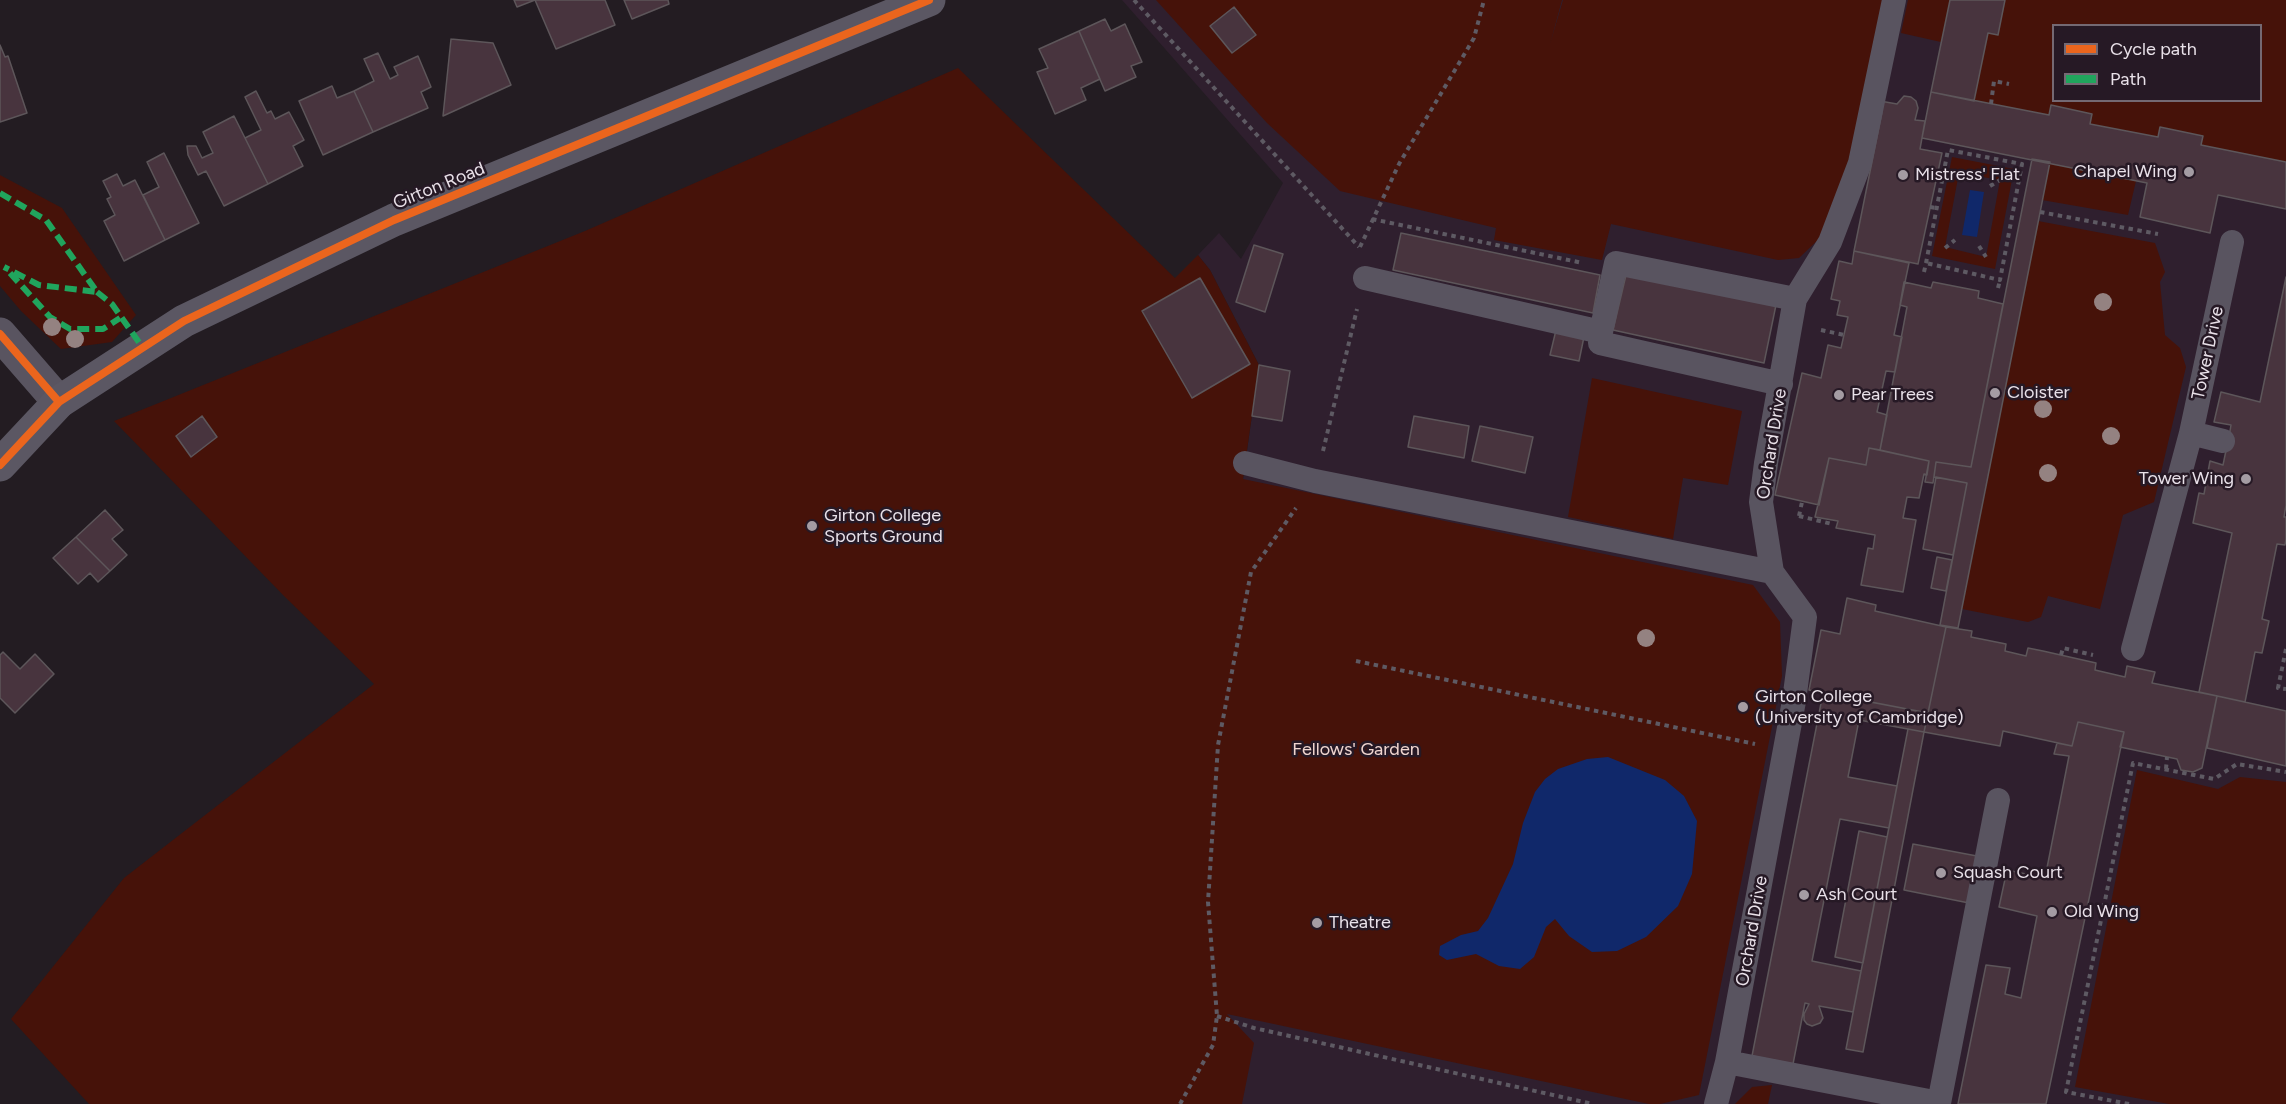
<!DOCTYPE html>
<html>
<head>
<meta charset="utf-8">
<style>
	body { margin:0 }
	#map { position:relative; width:2286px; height:1104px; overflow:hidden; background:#231c22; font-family:Figtree,sans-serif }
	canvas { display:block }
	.legend { position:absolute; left:2052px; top:24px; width:210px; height:78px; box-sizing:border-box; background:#261925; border:2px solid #746973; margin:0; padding:8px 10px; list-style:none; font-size:18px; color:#e9e1e9 }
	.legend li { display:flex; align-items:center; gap:12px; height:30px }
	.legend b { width:30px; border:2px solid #746973 }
</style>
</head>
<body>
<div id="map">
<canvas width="2286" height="1104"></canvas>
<ul class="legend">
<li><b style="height:8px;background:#eb651d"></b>Cycle path</li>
<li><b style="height:8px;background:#20a55d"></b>Path</li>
</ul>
</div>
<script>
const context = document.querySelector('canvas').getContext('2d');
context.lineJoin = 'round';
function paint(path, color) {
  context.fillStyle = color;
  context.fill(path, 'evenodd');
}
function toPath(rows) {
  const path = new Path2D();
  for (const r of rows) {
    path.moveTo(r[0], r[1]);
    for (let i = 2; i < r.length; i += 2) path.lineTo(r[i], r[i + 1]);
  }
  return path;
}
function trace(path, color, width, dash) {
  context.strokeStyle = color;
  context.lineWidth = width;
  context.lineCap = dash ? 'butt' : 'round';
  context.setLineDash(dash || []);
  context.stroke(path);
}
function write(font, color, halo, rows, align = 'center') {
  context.font = font + ' Figtree,sans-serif';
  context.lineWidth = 5;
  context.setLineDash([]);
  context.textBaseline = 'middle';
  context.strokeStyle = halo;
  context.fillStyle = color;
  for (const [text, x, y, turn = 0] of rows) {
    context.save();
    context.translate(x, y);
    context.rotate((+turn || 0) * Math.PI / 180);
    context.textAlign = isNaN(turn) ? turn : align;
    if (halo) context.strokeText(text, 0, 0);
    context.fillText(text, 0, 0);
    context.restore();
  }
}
paint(toPath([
	[1122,0,2286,0,2286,1104,1123,1104,1243,479,1259,365,1210,270,1198,255,1219,233,1241,259,1283,183],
	[2054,26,2260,26,2260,100,2054,100]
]), '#2f1f2e');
paint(toPath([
	[1156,0,1562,0,1550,44,1563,0,1886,0,1851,156,1820,238,1799,258,1778,260,1611,224,1602,260,1494,240,1496,228,1340,191,1267,123],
	[1908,0,1950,0,1941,42,1901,33],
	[2005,0,2286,0,2286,162,2201,145,2203,136,2160,127,2158,137,2090,124,2051,105,2049,115,1974,101,1988,33,1998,34],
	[2054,26,2260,26,2260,100,2054,100],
	[958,68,1175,278,1198,255,1210,270,1259,365,1243,479,1753,585,1780,622,1782,676,1699,1095,1660,1104,1649,1104,1227,1014,1254,1043,1242,1104,89,1104,11,1019,124,878,374,684,283,595,114,421,585,231],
	[1952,157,2014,169,1995,269,1932,256],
	[1959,173,2000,180,1986,257,1945,247],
	[2050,162,2136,181,2128,215,2042,200],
	[0,175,62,208,136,315,112,342,61,349,21,311,0,286],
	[2038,221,2155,243,2165,272,2160,282,2165,335,2180,348,2186,367,2154,502,2123,515,2100,609,2048,596,2041,617,2028,622,1962,609],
	[1592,378,1742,411,1728,485,1683,478,1673,539,1568,517],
	[2137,770,2218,789,2240,777,2286,782,2286,1104,2169,1104,2075,1087],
	[1772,1085,1768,1104,1735,1104,1752,1087]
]), '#461209');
paint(toPath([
	[1970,190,1984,192,1977,237,1962,235],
	[1608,757,1665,780,1684,796,1697,821,1692,874,1678,906,1646,937,1617,951,1592,952,1569,936,1555,919,1546,927,1534,957,1520,969,1499,966,1476,954,1447,960,1439,955,1440,946,1461,935,1478,931,1488,918,1513,864,1523,823,1535,792,1545,779,1558,769,1587,759]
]), '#10286a');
const building = toPath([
	[514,0,605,0,615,25,556,49,535,0,517,7,514,0],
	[624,0,668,0,669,4,632,19,624,0],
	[1950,0,2005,0,1998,35,1988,33,1974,101,1931,92,1950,0],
	[1234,7,1256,35,1232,53,1210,26,1234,7],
	[1105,19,1111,31,1125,24,1142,62,1131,66,1136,77,1105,91,1079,31,1105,19],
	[1079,31,1100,79,1081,88,1086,100,1055,114,1037,72,1048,68,1039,49,1079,31],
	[451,39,493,43,511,85,443,116,451,39],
	[0,45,5,57,8,56,27,113,0,122,0,45],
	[378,53,390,79,398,75,394,67,418,56,431,87,421,92,428,108,373,132,354,91,374,81,364,59,378,53],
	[332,86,337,98,354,91,373,132,323,155,299,101,332,86],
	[256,91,267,113,271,111,275,119,289,112,304,140,293,146,303,166,268,184,245,138,261,130,245,97,256,91],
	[1931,92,2049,115,2051,105,2092,114,2090,124,2158,137,2160,127,2203,136,2201,145,2286,162,2286,209,2218,195,2210,233,2140,217,2147,183,1922,138,1931,92],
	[1904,96,1911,97,1916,101,1918,108,1915,120,1925,121,1920,149,1942,153,1918,264,1854,251,1882,112,1880,101,1897,104,1904,96],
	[234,116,268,184,224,206,206,171,198,175,188,155,187,146,196,146,202,158,213,153,203,132,234,116],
	[164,153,199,223,165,240,143,195,159,187,147,162,164,153],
	[2032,159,2050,162,1958,628,1940,625,1967,483,1934,477,1936,462,1971,467,2032,159],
	[117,174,123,186,135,180,165,240,124,261,104,221,115,215,107,199,111,197,103,181,117,174],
	[1401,233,1600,275,1593,313,1393,270,1401,233],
	[1254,245,1283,254,1265,312,1236,302,1254,245],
	[1854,251,1909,263,1894,335,1902,337,1895,372,1886,371,1877,412,1887,415,1880,450,1869,448,1866,465,1829,458,1819,505,1775,495,1802,373,1821,378,1828,345,1841,348,1848,317,1837,315,1840,301,1831,299,1839,261,1852,264,1854,251],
	[1626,275,1776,305,1764,363,1613,330,1626,275],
	[2286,277,2286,505,2284,517,2286,517,2286,539,2285,545,2277,544,2262,619,2269,621,2262,653,2255,652,2245,702,2199,692,2232,533,2193,523,2199,493,2204,494,2210,461,2223,465,2230,431,2231,425,2214,422,2221,392,2260,402,2286,277],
	[1200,278,1250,364,1192,398,1142,311,1200,278],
	[1904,282,1931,288,1933,282,1979,291,1978,298,2003,304,1971,467,1936,462,1933,483,1925,482,1929,461,1880,450,1907,307,1900,305,1904,282],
	[1557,326,1585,332,1579,361,1550,355,1557,326],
	[1259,365,1290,371,1282,421,1252,416,1259,365],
	[202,416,217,437,191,457,176,436,202,416],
	[1414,416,1469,426,1464,458,1408,447,1414,416],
	[1480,426,1533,437,1525,473,1472,461,1480,426],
	[1869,448,1929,461,1927,475,1924,474,1919,498,1907,497,1903,518,1916,520,1903,592,1861,585,1868,548,1873,549,1875,535,1836,528,1838,521,1815,517,1829,458,1866,465,1869,448],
	[1936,477,1967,483,1953,555,1923,549,1936,477],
	[105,510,123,530,112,539,127,555,110,571,76,537,105,510],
	[76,537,110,571,98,582,90,573,78,584,53,558,76,537],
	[1937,557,1952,560,1946,591,1931,588,1937,557],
	[1847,598,1876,605,1875,611,1946,627,1928,713,1809,690,1821,630,1840,634,1847,598],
	[1946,627,1972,631,1971,637,2006,644,2005,651,2026,656,2028,648,2043,651,2096,663,2095,670,2125,677,2127,666,2155,672,2152,683,2217,696,2202,768,2193,772,2181,770,2177,759,2120,747,2124,732,2078,722,2072,746,2003,731,2000,746,1924,732,1946,627],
	[3,652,20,669,35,654,54,674,15,713,0,698,0,655,3,652],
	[1823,693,1928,713,1924,732,1859,720,1848,777,1897,786,1889,828,1840,819,1812,961,1861,971,1853,1012,1819,1006,1823,1018,1820,1023,1812,1026,1807,1024,1804,1020,1804,1014,1809,1004,1805,1003,1793,1064,1752,1056,1823,693],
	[2217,696,2286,711,2286,766,2207,748,2217,696],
	[2078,722,2124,732,2046,1104,1958,1104,1986,965,2010,968,2005,994,2021,998,2037,916,1999,907,2007,870,2045,878,2069,756,2054,754,2057,743,2072,746,2078,722],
	[1908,729,1924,732,1863,1052,1846,1049,1908,729],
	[1859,831,1887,837,1863,963,1835,957,1859,831],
	[1913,844,1977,856,1969,903,1904,890,1913,844]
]);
paint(building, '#48343e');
trace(building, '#5d565a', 1.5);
trace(toPath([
	[1134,0,1359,247],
	[1991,104,1994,81,2009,84],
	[1959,172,1965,181],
	[1990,186,2000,180],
	[1930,207,1936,208],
	[2040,212,2158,234],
	[1372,219,1583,263],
	[1979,246,1986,257],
	[1360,247,1399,164,1474,38,1484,0],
	[1945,248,1955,240],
	[1924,272,1926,263,1948,150,2022,164,2000,280,1926,263],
	[1998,288,2000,280],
	[1821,330,1844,335],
	[1323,451,1357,309],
	[1799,516,1832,524],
	[1799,516,1802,502],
	[2286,649,2278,688,2286,689],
	[2061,655,2063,648,2093,655],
	[1356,661,1755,744],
	[2166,769,2167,757],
	[1217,1016,1254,1028,1593,1104],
	[1180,1104,1213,1045,1217,1016,1208,902,1218,745,1251,572,1296,508],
	[2129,1104,2066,1092,2133,763,2214,779,2237,764,2286,772]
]), '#5e5a63', 4, [4.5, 4.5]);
trace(toPath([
	[1365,278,1601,332,1616,263,1795,299],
	[1601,332,1600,343,1781,384],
	[2223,441,2191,433,2232,242],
	[1245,463,1315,481,1772,572],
	[2133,649,2191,433],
	[1727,1062,1939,1103,1998,800],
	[1716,1104,1727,1062,1794,701,1805,617,1772,572,1761,502,1766,463,1795,299,1830,242,1860,163,1894,0]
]), '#595460', 24);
trace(toPath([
	[0,334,59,402]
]), '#595460', 33);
trace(toPath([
	[0,465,59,402,184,321,394,220,929,0]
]), '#5b5763', 33);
trace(toPath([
	[0,193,46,220,97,292,39,285,4,267],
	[10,273,50,317,70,329,103,329,120,318],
	[97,292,112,304,143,348]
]), '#20a55d', 6, [12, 6]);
trace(toPath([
	[0,334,59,402],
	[0,465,59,402,184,321,394,220,929,0]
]), '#eb651d', 8);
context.fillStyle = '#948281';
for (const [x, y] of [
	[2103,302],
	[52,327],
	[75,339],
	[2043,409],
	[2111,436],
	[2048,473],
	[1646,638]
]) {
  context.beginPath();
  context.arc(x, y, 9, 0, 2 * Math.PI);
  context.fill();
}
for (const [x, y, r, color] of [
	[2189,172,6,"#a49ca3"],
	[1903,175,6,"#a49ca3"],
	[1995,393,6,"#a49ca3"],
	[1839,395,6,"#a49ca3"],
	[2246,479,6,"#a49ca3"],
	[812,526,6,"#a49ca3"],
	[1743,707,6,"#a49ca3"],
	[1941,873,6,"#a49ca3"],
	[1804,895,6,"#a49ca3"],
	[2052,912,6,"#a49ca3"],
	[1317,923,6,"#a49ca3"]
]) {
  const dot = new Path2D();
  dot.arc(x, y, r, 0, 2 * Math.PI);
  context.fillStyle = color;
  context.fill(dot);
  trace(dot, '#261925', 2);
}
write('18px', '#e9e1e9', '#261925', [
	["Chapel Wing",2177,172,"right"],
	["Mistress' Flat",1915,175],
	["Cloister",2007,393],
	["Pear Trees",1851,395],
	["Tower Wing",2234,479,"right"],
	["Girton College",824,516],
	["Sports Ground",824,537],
	["Girton College",1755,697],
	["(University of Cambridge)",1755,718],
	["Squash Court",1953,873],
	["Ash Court",1816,895],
	["Old Wing",2064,912],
	["Theatre",1329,923]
], 'left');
write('18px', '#e9e1e9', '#261925', [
	["Girton Road",439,186,-22],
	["Tower Drive",2208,353,-78],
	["Orchard Drive",1772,444,-81],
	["Orchard Drive",1752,931,-80]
]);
write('18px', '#f0d5cf', '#261925', [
	["Fellows' Garden",1356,750]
]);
</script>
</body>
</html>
